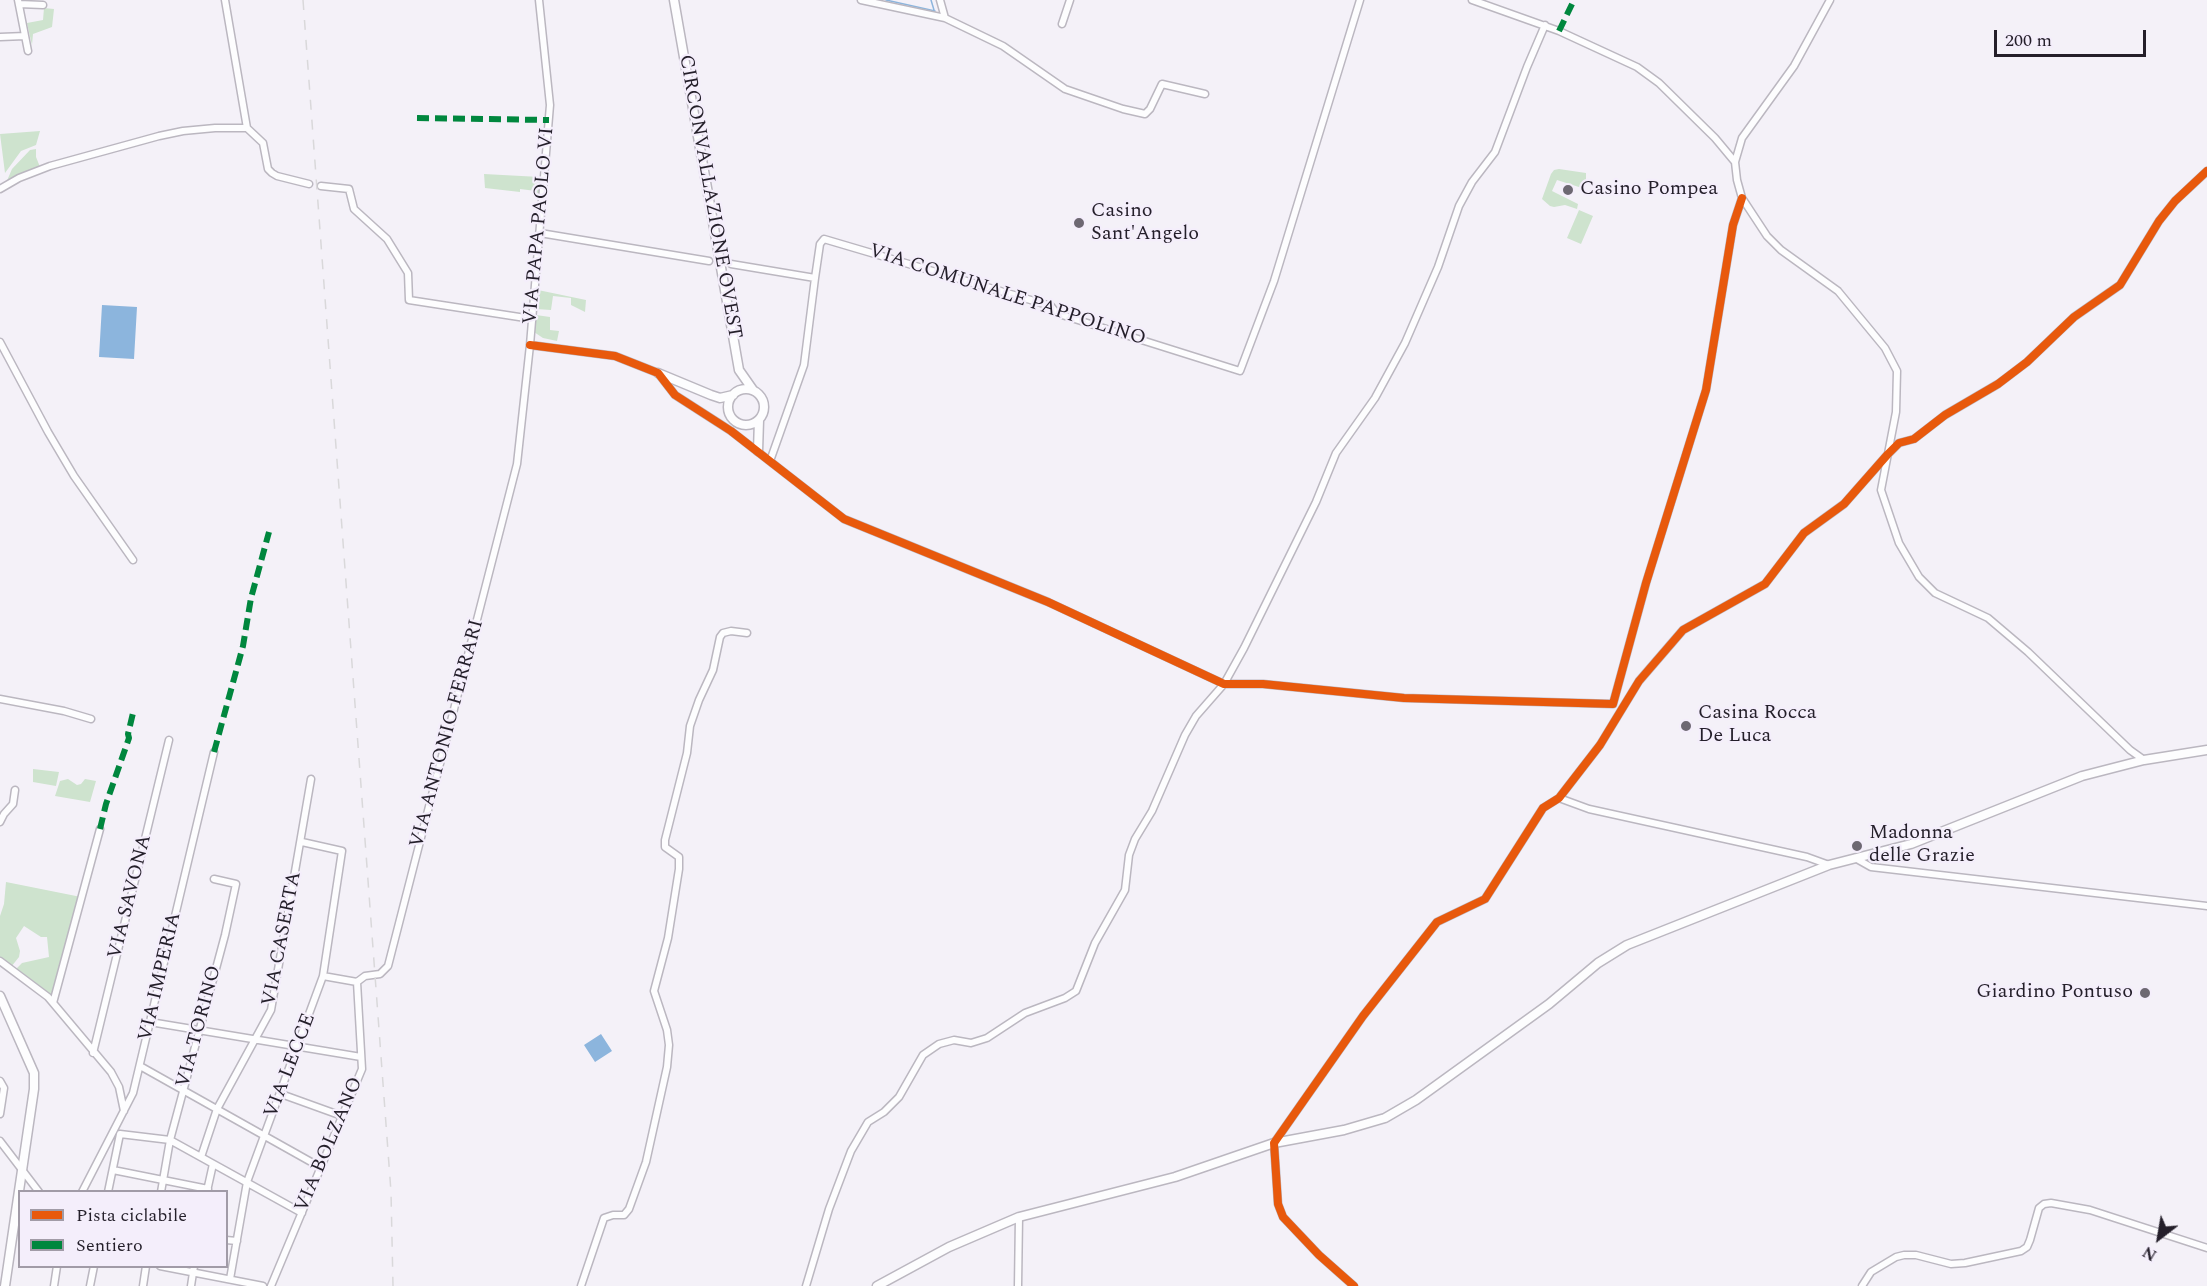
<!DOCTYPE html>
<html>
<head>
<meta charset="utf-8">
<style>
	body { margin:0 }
	#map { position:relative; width:2207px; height:1286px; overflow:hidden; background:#f4f1f8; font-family:Spectral,serif }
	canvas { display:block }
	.legend { position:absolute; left:18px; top:1190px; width:210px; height:78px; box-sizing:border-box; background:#f4eefb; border:2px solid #a19ba7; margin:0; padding:8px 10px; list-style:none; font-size:18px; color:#241f2a }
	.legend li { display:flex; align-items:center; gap:12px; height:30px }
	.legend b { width:30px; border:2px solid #a19ba7 }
	.north { position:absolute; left:2129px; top:1208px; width:60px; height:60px; -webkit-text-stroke:4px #f4eefb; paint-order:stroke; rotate:211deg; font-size:16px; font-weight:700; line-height:24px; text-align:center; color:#241f2a }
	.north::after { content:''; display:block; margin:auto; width:21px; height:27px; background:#241f2a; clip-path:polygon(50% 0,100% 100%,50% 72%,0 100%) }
	.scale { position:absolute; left:1994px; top:30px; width:152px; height:27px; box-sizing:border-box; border:3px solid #241f2a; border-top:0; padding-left:8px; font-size:18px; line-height:21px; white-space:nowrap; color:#241f2a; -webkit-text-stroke:4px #f4eefb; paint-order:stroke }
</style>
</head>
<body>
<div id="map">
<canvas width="2207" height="1286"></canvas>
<ul class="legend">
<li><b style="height:8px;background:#e8590c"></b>Pista ciclabile</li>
<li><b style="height:8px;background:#00873e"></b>Sentiero</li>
</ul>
<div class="north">N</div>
<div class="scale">200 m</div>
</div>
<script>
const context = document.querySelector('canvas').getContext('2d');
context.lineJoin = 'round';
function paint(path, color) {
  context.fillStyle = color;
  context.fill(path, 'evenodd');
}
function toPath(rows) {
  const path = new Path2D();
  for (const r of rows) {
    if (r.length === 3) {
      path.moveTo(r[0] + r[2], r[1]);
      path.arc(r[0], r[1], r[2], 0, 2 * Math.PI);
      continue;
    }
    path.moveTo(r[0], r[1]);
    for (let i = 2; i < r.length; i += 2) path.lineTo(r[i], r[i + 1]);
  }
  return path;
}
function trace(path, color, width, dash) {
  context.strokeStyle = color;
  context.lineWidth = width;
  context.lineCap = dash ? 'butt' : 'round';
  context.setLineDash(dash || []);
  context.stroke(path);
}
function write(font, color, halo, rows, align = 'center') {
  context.font = font + ' Spectral,serif';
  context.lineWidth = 4.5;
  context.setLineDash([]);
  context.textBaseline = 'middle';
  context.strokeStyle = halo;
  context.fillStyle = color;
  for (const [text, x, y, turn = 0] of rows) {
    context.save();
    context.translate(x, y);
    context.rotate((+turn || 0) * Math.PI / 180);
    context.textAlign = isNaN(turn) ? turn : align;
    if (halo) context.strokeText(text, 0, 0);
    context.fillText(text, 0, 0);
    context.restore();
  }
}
paint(toPath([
	[44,8,54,9,52,27,33,34,32,45,27,23,43,20],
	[40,131,36,145,21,151,5,173,0,134],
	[36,149,36,157,40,167,29,170,6,183,12,169,30,150],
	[1559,169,1586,173,1586,183,1582,188,1557,180,1552,191,1578,204,1577,209,1565,205,1554,207,1550,206,1542,199,1551,174,1554,170],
	[484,174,540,177,539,198,536,198,536,191,520,189,520,192,485,188],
	[1579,210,1593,216,1581,244,1567,238],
	[538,290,586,300,585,312,571,305,571,298,553,296,551,310,536,309],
	[536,315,550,317,550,330,559,331,557,341,543,338,534,332],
	[33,769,59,772,56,786,33,782],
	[68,779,77,785,81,784,85,779,96,781,90,802,55,796,60,781],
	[6,882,81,897,52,996,16,969,22,963,49,957,47,937,41,937,24,926,16,938,20,951,19,957,11,967,0,958,0,916,4,904]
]), '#cee3ce');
paint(toPath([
	[102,305,137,307,134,359,99,357],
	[601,1034,612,1051,595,1062,584,1045]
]), '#8cb5dd');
trace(toPath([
	[886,0,935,11],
	[931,0,934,10]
]), '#8cb5dd', 1.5);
const minor = toPath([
	[18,0,28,51],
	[225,0,247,128],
	[861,0,945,18,1003,46,1065,89,1123,109,1145,114,1150,109,1162,84,1205,94],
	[940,0,945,18],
	[1472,0,1559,31,1637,67,1659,83,1715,138,1735,162],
	[1830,0,1794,66,1742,138,1735,162,1737,180,1742,198,1767,236,1781,250,1838,291,1885,348,1897,371,1896,412,1881,490,1899,543,1919,577,1935,593,1988,618,2028,652,2130,750,2144,760],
	[19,4,43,5],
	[1062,24,1070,0],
	[0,37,25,36],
	[321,186,349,189,354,209,387,239,408,273,409,300,532,319],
	[0,189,19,178,50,166,159,136,183,131,215,128,247,128,263,143,268,169,272,173,277,176,309,184],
	[540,233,709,261],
	[731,264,815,278,820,244,824,239,1051,306,1055,311,1062,315,1240,371,1274,281,1360,0],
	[0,342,48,432,74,476,133,560],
	[530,345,615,356,658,373,675,395,731,431,844,519,1048,602,1224,684,1263,684,1404,698,1613,704,1646,583,1706,390,1733,225,1742,198],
	[770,461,804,365,815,278],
	[0,699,64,711,91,719],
	[1559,798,1589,809,1807,857,1829,865],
	[0,822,4,814,13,804,15,790],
	[1855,858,1871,867,2207,906],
	[0,961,48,997,111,1072,119,1087,124,1111],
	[323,976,357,982],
	[53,1003,100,829],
	[150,1022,361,1057],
	[93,1053,169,740],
	[140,1066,320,1167],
	[0,1081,4,1088,0,1114],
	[281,1094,342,1116],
	[0,1141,39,1192],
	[201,1157,217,1109,271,1010,311,779],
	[113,1170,208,1189],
	[207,1191,213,1164],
	[82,1192,133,1093,214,752],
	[108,1192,120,1134,170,1140,302,1213],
	[161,1192,170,1140,225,935,236,884,214,879],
	[226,1240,237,1241],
	[160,1266,263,1286],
	[230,1279,247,1182,323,976,342,851,302,842],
	[54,1286,57,1266],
	[90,1286,94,1266],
	[143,1286,146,1266],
	[191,1286,194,1266],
	[271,1286,362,1069,357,982,365,976,380,974,388,966,517,464,530,345,550,105,539,0],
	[581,1286,604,1218,613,1215,624,1215,629,1209,646,1162,667,1067,669,1045,667,1030,654,991,668,938,679,869,679,857,665,847,665,840,687,753,690,726,699,700,713,670,720,637,723,633,731,631,747,633],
	[806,1286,829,1209,851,1151,868,1122,884,1112,899,1097,923,1055,939,1044,954,1040,971,1043,987,1038,1025,1013,1065,998,1076,991,1095,943,1125,890,1129,855,1135,839,1152,811,1185,735,1196,716,1224,684,1244,648,1316,502,1336,453,1375,398,1405,343,1438,267,1459,206,1472,182,1495,152,1527,67,1545,25],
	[1018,1286,1019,1217],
	[1354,1286,1319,1255,1283,1217,1278,1204,1274,1143,1363,1016,1437,922,1485,899,1543,808,1559,798,1600,745,1639,681,1683,630,1765,584,1804,533,1844,504,1888,454,1899,443,1914,439,1945,415,1998,384,2027,362,2074,317,2120,285,2159,221,2175,201,2207,171],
	[1862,1286,1871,1272,1896,1257,1904,1255,1916,1255,1951,1264,1965,1263,2021,1251,2027,1247,2030,1240,2039,1208,2044,1204,2051,1203,2090,1210,2207,1248]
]);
const major = toPath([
	[674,0,739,370,753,390],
	[658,373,711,395,720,398,733,395],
	[746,407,18],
	[758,451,759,420],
	[0,996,34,1073,34,1089,5,1286],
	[877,1286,949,1247,1019,1217,1175,1177,1274,1143,1344,1130,1385,1118,1416,1100,1549,1004,1598,963,1627,945,1829,865,1911,844,2082,776,2144,760,2207,750]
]);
trace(minor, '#bbb7c0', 9);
trace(major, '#bbb7c0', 11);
trace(minor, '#fdfdfe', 6);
trace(major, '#fdfdfe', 8);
trace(toPath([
	[303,0,391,1192,393,1286]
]), '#d9d8da', 1.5, [10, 10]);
trace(toPath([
	[1559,31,1574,0],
	[417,118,549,120],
	[214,752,243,646,251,598,269,532],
	[100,829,106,804,129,738,128,734,133,713,131,710]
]), '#00873e', 6, [12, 6]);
trace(toPath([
	[530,345,615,356,658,373,675,395,731,431,844,519,1048,602,1224,684,1263,684,1404,698,1613,704,1646,583,1706,390,1733,225,1742,198],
	[1354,1286,1319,1255,1283,1217,1278,1204,1274,1143,1363,1016,1437,922,1485,899,1543,808,1559,798,1600,745,1639,681,1683,630,1765,584,1804,533,1844,504,1888,454,1899,443,1914,439,1945,415,1998,384,2027,362,2074,317,2120,285,2159,221,2175,201,2207,171]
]), '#e8590c', 8);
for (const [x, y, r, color] of [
	[1568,190,6,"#6d6872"],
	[1079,223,6,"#6d6872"],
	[1686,726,6,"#6d6872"],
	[1857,846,6,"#6d6872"],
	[2145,993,6,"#6d6872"]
]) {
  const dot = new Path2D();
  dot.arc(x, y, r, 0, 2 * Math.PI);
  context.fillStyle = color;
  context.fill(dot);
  trace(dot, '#f4eefb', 2);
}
write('20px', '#241f2a', '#f4eefb', [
	["Casino Pompea",1580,190],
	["Casino",1091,212],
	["Sant'Angelo",1091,235],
	["Casina Rocca",1698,714],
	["De Luca",1698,737],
	["Madonna",1869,834],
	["delle Grazie",1869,857],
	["Giardino Pontuso",2133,993,"right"]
], 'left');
write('20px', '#241f2a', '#f4eefb', [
	["CIRCONVALLAZIONE OVEST",709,197,80],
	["VIA PAPA PAOLO VI",540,226,-85],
	["VIA COMUNALE PAPPOLINO",1007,296,18],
	["VIA ANTONIO FERRARI",448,734,-75],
	["VIA SAVONA",131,897,-76],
	["VIA CASERTA",283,939,-79],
	["VIA IMPERIA",161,977,-77],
	["VIA TORINO",200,1027,-75],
	["VIA LECCE",291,1066,-69],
	["VIA BOLZANO",330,1145,-67]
]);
</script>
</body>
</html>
